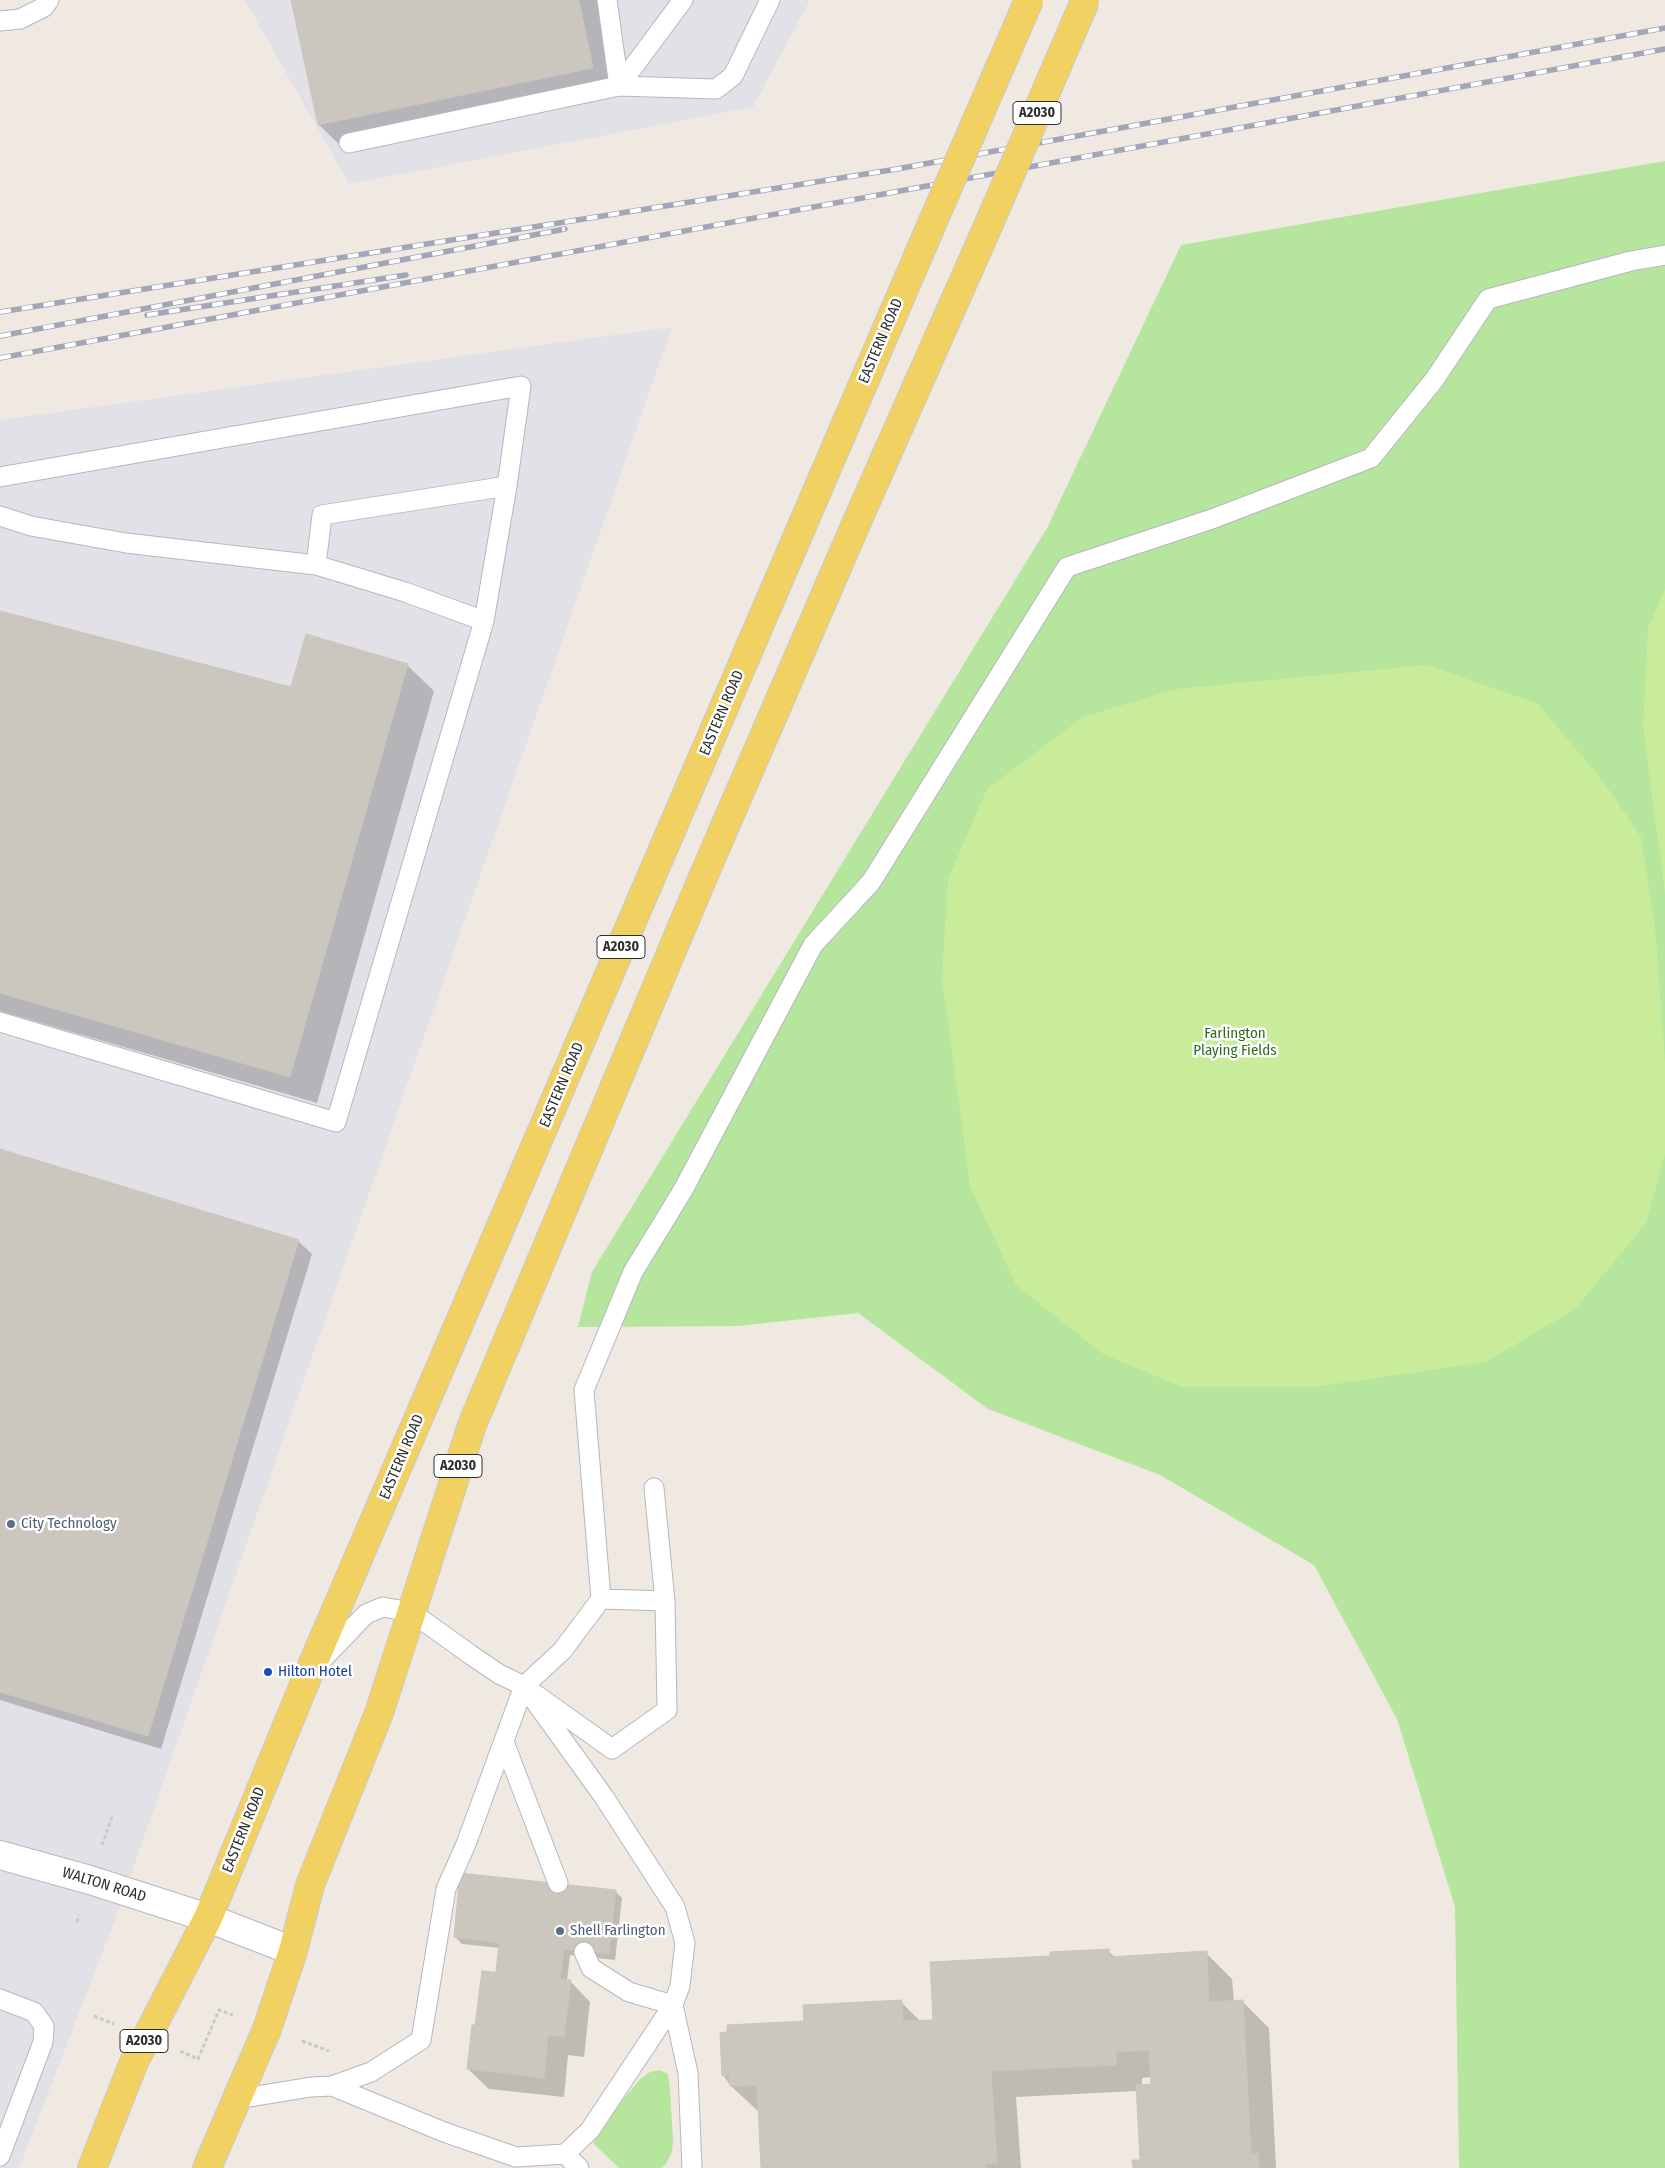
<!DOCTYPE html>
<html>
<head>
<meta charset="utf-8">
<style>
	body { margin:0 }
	canvas { display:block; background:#efe9e1 }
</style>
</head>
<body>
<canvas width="1665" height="2168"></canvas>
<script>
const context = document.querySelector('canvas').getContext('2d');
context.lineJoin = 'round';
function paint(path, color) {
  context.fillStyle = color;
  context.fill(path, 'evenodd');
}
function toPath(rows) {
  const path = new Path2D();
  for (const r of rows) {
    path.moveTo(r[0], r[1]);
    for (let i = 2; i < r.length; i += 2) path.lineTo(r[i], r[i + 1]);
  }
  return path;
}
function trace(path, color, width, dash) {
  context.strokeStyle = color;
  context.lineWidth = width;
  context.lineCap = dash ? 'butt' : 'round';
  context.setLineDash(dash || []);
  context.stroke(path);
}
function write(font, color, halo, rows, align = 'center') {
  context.font = font + ' "Fira Sans Condensed",sans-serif';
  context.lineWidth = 5;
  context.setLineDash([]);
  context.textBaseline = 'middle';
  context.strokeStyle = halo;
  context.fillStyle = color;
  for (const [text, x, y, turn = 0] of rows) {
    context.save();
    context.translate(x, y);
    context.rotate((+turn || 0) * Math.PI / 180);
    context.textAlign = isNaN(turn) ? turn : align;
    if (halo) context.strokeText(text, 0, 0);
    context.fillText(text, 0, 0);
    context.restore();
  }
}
paint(toPath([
	[245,0,810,0,753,107,349,184],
	[672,327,115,1920,19,2168,0,2168,0,420]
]), '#e3e1e8');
paint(toPath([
	[1665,161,1665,2168,1459,2168,1455,1907,1397,1719,1314,1565,1160,1475,988,1409,858,1313,738,1326,578,1327,592,1272,1047,528,1181,245],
	[660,2070,668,2074,670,2089,673,2140,672,2152,666,2164,661,2168,619,2168,594,2144,595,2134,640,2079,650,2072]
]), '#b6e59e');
paint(toPath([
	[1665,589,1665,894,1643,726,1648,628],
	[1427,665,1538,704,1603,781,1641,837,1655,926,1665,1062,1665,1154,1646,1223,1575,1309,1486,1362,1315,1387,1182,1387,1103,1354,1016,1285,970,1186,942,978,948,879,987,789,1083,717,1176,689]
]), '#c9ec9a');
paint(toPath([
	[293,0,599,0,619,94,346,151,319,125],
	[0,613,292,688,407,665,434,691,317,1103,0,1011],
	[0,1150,298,1241,312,1254,161,1749,0,1700],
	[615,1891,622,1898,615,1960,570,1955,567,1981,570,1981,590,2002,584,2057,568,2055,564,2097,489,2089,468,2069,477,2026,497,1974,500,1948,462,1944,455,1937],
	[1108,1951,1116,1958,1206,1953,1232,1979,1234,2002,1242,2001,1269,2028,1276,2168,1134,2168,1142,2161,1137,2091,1016,2097,1021,2168,762,2168,759,2112,731,2086,723,2075,806,2022,901,2002,921,2022,934,2021,1051,1957],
	[1152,2077,1152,2085,1142,2086,1142,2078]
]), '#0003');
const building = toPath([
	[291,0,579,0,593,68,318,125,291,0],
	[0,611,291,687,306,634,408,664,290,1077,0,993,0,611],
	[0,1149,299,1240,148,1736,0,1692,0,1149],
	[460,1873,616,1890,609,1954,564,1949,560,1979,496,1972,499,1943,454,1937,460,1873],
	[1109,1949,1110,1957,1207,1951,1209,2002,1243,2000,1251,2154,1258,2153,1259,2168,1133,2168,1132,2160,1140,2160,1136,2085,1151,2084,1149,2050,1116,2052,1116,2065,991,2071,997,2163,985,2164,985,2168,761,2168,757,2085,730,2086,729,2076,722,2076,720,2033,727,2032,727,2025,804,2021,803,2005,902,2000,903,2021,933,2020,930,1962,1050,1956,1050,1952,1109,1949],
	[482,1971,571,1980,564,2037,548,2035,544,2078,467,2069,472,2025,475,2025,482,1971]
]);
paint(building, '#cbc7bf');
trace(building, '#cbc5ba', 1);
const lane = toPath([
	[607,0,619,86,683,0],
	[0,21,20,19,44,7,49,0],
	[349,143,619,86,716,89,733,76,770,0],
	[0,477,521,386,507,486,322,515,316,565,405,592,484,621],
	[0,516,31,526,126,543,316,565],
	[0,1022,336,1122,484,621,507,486],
	[601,1599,665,1601],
	[535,1694,612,1749,667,1710,665,1601,654,1488],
	[504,1742,558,1883],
	[584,1952,591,1968,629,1992,673,2005,688,2073,692,2168],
	[0,1999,34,2012,44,2026,43,2042,0,2156],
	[332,2086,371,2072,421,2040,446,1889,466,1844,524,1686,562,1651,601,1599,584,1390,633,1272,683,1190,813,945,871,882,1067,567,1212,519,1371,458,1434,380,1488,299,1631,261,1665,255],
	[238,2099,311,2087,332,2086,444,2132,516,2157,565,2154,590,2130,673,2005,680,1986,685,1943,675,1907,604,1797,524,1686,499,1674,471,1655,411,1612,383,1607,366,1614,319,1663],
	[565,2154,579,2168]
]);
const street = toPath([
	[0,1855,90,1880,208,1918,293,1951]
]);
const primary = toPath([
	[92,2168,134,2062,208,1918,308,1675,934,219],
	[207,2168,267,2029,293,1951,310,1885,379,1713,472,1425,703,877,859,517,988,226]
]);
trace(lane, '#b4b7c1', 21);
trace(street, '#b4b7c1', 30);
trace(primary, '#c9c9c9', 30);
trace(toPath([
	[102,1845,112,1817],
	[77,1922,79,1915],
	[94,2016,114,2024],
	[302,2041,329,2051],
	[180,2051,198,2059,219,2010,233,2015]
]), '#c9c9c9', 3, [4, 2.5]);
trace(lane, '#fff', 19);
trace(street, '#fff', 28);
trace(primary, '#f2d163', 28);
const rail = toPath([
	[0,312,897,169,1665,28],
	[147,315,406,275],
	[0,336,565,229],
	[0,358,1665,49]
]);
trace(rail, '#a3a6b8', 5.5);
trace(rail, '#fff', 4, [11]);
const primaryBridge = toPath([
	[934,219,1029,0],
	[988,226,1085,1]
]);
trace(primaryBridge, '#c9c9c9', 30, []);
trace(primaryBridge, '#f2d163', 28);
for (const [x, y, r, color] of [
	[11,1524,5,"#5c6f8a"],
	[268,1672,5,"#1a4fb4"],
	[560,1931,5,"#5c6f8a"]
]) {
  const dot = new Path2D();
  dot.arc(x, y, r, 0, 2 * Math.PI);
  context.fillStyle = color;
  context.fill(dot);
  trace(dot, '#fff', 2);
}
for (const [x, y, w] of [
	[1037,113,48],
	[621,947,48],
	[458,1466,48],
	[144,2041,48]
]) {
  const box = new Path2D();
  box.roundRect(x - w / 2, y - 11.5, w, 23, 4);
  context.fillStyle = '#fff';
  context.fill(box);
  trace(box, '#2e2e2e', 1);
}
write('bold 14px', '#2e2e2e', null, [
	["A2030",1037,113],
	["A2030",621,947],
	["A2030",458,1466],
	["A2030",144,2041]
]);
write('15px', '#2e2e2e', '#fff', [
	["EASTERN ROAD",881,341,-67],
	["EASTERN ROAD",722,713,-67],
	["EASTERN ROAD",562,1085,-67],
	["EASTERN ROAD",402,1457,-67],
	["EASTERN ROAD",244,1830,-68],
	["WALTON ROAD",104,1885,17]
]);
write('15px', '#2c6e1b', '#fff', [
	["Farlington",1235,1034],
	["Playing Fields",1235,1051]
]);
write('15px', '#4e5e75', '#fff', [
	["City Technology",21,1524],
	["Shell Farlington",570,1931]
], 'left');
write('15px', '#164399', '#fff', [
	["Hilton Hotel",278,1672]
], 'left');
</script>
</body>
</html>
